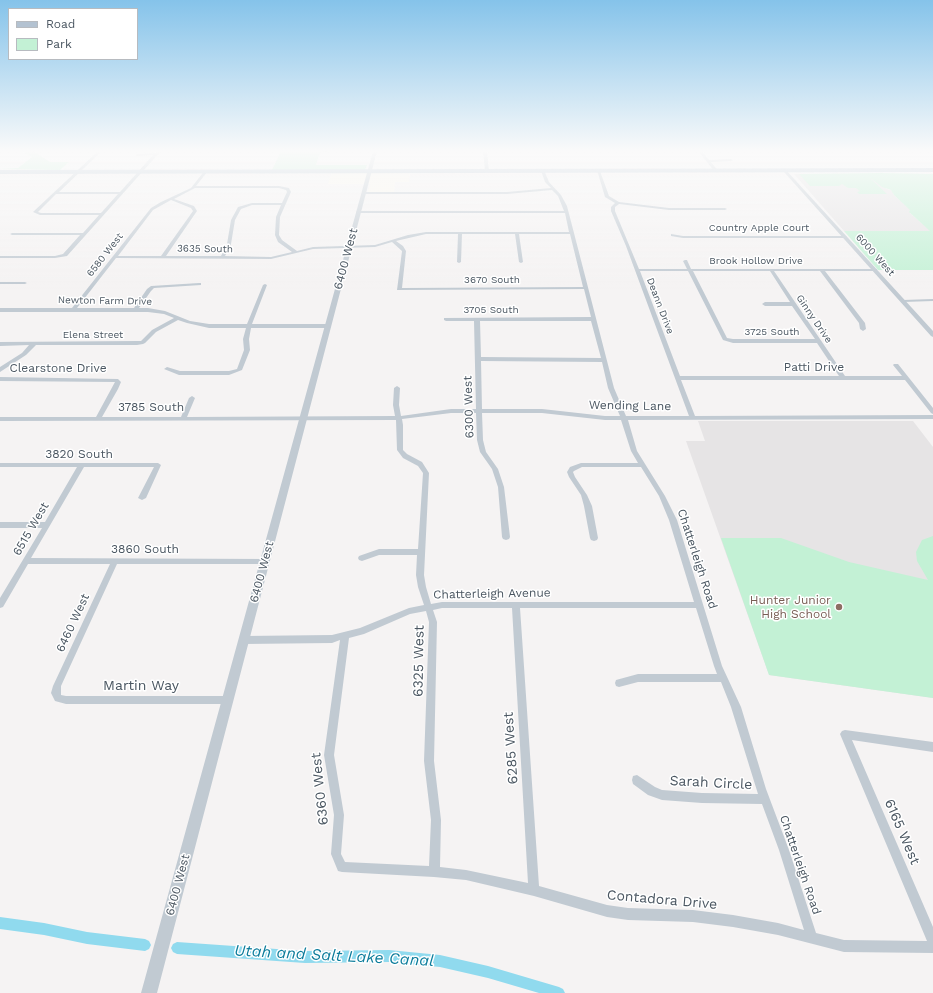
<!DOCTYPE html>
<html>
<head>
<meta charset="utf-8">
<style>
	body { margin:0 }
	#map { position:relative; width:933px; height:993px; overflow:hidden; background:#f5f3f3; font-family:"Work Sans",sans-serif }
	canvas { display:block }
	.legend { position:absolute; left:8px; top:8px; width:130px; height:52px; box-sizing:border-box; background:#fff; border:1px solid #b7bbc0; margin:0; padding:5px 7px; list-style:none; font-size:12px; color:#4a5661 }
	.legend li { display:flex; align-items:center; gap:8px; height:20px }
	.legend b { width:20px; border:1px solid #b7bbc0 }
</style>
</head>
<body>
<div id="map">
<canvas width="933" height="993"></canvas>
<ul class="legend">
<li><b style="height:5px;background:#b3c2d1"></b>Road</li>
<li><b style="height:11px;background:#c3f1d5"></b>Park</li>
</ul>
</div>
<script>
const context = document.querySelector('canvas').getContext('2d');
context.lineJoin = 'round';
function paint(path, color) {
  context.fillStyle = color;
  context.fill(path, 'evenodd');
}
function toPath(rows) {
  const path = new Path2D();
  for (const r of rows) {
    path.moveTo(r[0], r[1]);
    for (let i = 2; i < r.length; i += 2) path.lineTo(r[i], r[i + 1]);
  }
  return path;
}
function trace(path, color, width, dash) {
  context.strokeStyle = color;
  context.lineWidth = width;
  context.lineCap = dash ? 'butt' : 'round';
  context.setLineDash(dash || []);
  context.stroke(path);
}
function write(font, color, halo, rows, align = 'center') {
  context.font = font + ' "Work Sans",sans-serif';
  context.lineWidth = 3;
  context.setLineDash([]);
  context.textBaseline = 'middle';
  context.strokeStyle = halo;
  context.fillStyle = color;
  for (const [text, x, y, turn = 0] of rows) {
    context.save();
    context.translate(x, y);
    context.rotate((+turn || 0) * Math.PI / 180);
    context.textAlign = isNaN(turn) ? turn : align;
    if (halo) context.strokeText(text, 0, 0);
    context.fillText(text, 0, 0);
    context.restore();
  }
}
paint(toPath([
	[332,172,410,172,409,182,395,182,394,192,368,192,370,184,328,184]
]), '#fdf9ef');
paint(toPath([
	[794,174,866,174,887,189,892,190,894,195,911,210,910,213,931,231,844,231],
	[698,421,913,421,933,447,933,698,769,675,686,441,705,441]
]), '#e6e4e5');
paint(toPath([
	[22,151,33,151,50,162,69,162,60,170,0,169,18,168,32,157],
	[281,151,337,151,320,152,316,165,367,165,365,170,272,170],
	[881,173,933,174,933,270,878,270,844,231,930,231,909,212,910,210,894,195,891,190,882,187,869,177,887,194,859,194,857,192,860,191,856,188,848,188,842,184,839,186,810,186,799,174],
	[933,536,933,698,769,675,721,538,781,538,849,562,928,580,917,561,916,552,922,540]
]), '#c3f1d5');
paint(toPath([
	[0,917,44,923,87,932,145,939,149,941,151,945,149,949,145,951,87,944,44,935,0,929,0,917],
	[177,942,305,951,389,950,440,955,488,966,559,987,563,989,565,993,539,993,488,978,440,967,389,962,305,963,177,954,173,952,171,948,173,944,177,942]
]), '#90daee');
paint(toPath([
	[98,151,102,151,59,192,120,192,153,155,137,156,136,154,155,153,157,151,161,151,67,256,55,258,0,258,0,256,55,256,63,254,80,235,12,235,10,234,12,233,83,233,99,215,40,215,33,212,98,151],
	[56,194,118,194,101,213,41,213,38,212,56,194],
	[483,151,487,151,489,171,487,172,485,171,483,151],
	[698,151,702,151,709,160,731,159,733,160,731,161,711,162,718,171,715,172,698,151],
	[205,170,208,171,196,186,279,186,289,188,291,192,280,217,279,235,282,240,297,251,313,247,375,245,408,235,426,232,569,232,565,213,358,213,356,212,358,211,564,211,558,196,552,190,507,194,364,194,362,193,364,192,507,192,551,188,545,182,541,171,544,170,549,182,561,195,567,206,614,388,626,416,689,416,626,246,611,211,611,207,615,203,605,197,597,170,600,171,609,196,619,202,669,208,725,208,727,209,725,210,669,210,619,204,615,207,615,211,639,269,687,269,683,261,685,260,687,260,691,269,877,269,877,270,875,271,825,271,865,323,866,329,863,331,860,329,859,323,820,271,774,271,845,376,902,376,893,365,894,364,898,364,933,408,933,414,931,413,905,380,681,380,695,416,933,415,933,419,628,420,637,451,665,496,677,520,722,666,741,707,766,789,789,850,816,933,844,940,927,941,840,734,842,731,845,730,933,742,933,752,852,740,933,927,933,953,844,952,778,935,733,927,693,922,628,920,607,917,534,896,466,880,434,877,342,872,338,871,331,854,334,815,324,755,340,640,332,643,244,644,241,643,240,640,241,637,244,636,332,635,360,628,409,608,424,605,418,587,416,575,417,555,379,555,362,561,359,560,358,558,359,556,379,549,418,549,423,473,418,466,403,458,397,450,396,420,0,421,0,417,96,417,115,382,0,381,0,377,118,379,121,382,118,389,102,417,181,417,189,398,192,396,195,398,187,417,395,416,393,405,394,388,397,386,400,388,399,405,401,416,451,409,476,409,474,321,446,321,444,320,444,318,591,317,584,289,397,290,402,251,392,242,375,247,313,249,271,259,116,258,77,308,134,308,147,289,151,286,199,283,201,283,201,285,154,288,151,291,139,308,148,308,165,311,190,321,209,324,247,324,263,285,265,284,267,285,252,324,328,324,331,326,328,328,251,328,249,339,250,350,242,370,229,375,179,375,164,369,167,367,180,371,229,371,237,369,244,350,243,339,246,328,209,328,187,323,178,320,156,332,145,343,143,344,137,345,36,345,26,355,0,372,0,367,22,353,29,345,0,346,0,342,137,341,141,341,152,330,174,318,164,314,148,312,0,312,0,308,72,308,151,208,161,202,191,188,205,170],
	[195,188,279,188,286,190,287,192,282,203,252,203,238,207,231,220,227,244,221,256,166,256,197,211,194,206,174,199,195,188],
	[171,200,191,208,193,211,161,256,118,256,153,210,171,200],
	[252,205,281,205,276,217,275,235,278,242,292,252,271,257,225,256,231,244,235,220,241,209,252,205],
	[426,234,458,234,457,262,459,263,461,262,462,234,515,234,519,262,521,263,523,262,519,234,570,234,583,287,402,288,406,251,403,246,396,241,426,234],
	[640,271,688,271,723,340,733,343,817,343,839,376,680,376,640,271],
	[693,271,770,271,790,302,765,302,762,304,765,306,792,306,815,339,733,339,727,338,693,271],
	[480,321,591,321,601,358,481,357,480,321],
	[481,361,602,362,608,388,620,416,605,416,542,409,482,409,481,361],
	[451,413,476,413,477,440,480,452,492,469,498,487,502,537,503,539,506,540,509,539,510,537,504,487,498,469,486,452,483,440,482,413,542,413,605,420,621,420,631,451,638,463,581,463,570,467,567,472,569,477,581,495,584,506,590,538,591,540,594,541,597,540,598,538,592,506,587,495,575,477,573,472,574,471,582,467,641,467,659,496,669,520,694,602,442,602,431,604,426,587,424,575,429,473,422,462,407,454,403,450,403,425,402,419,451,413],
	[442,608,512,608,528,883,466,870,440,867,441,820,434,761,437,622,433,610,442,608],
	[520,608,696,608,714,666,717,674,638,674,616,680,615,683,616,686,619,687,638,682,721,682,731,707,758,794,702,793,662,790,655,787,637,775,633,776,632,780,633,784,648,795,662,800,702,803,762,804,779,850,804,930,778,923,733,915,693,910,628,908,607,905,539,886,520,608],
	[426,611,429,622,424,761,431,820,429,866,345,862,341,854,344,815,334,755,349,638,364,634,410,614,426,611],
	[671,234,683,236,845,236,847,237,845,238,683,238,671,236,671,234],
	[0,282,25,282,27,283,25,284,0,284,0,282],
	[933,299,933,301,903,302,901,301,903,300,933,299],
	[0,463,158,463,161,465,146,498,142,500,138,498,154,467,84,467,31,558,268,559,269,561,268,563,265,564,117,564,61,686,61,695,66,696,227,696,230,697,232,700,230,703,227,704,66,704,55,701,51,693,53,686,110,564,28,564,3,607,0,608,0,598,42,528,0,528,0,522,45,522,77,467,0,467,0,463]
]), '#c1cad2');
paint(toPath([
	[373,151,377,151,157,993,141,993,373,151],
	[786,170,933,331,933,337,931,336,784,172,784,171,786,170]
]), '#c1cad2');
paint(toPath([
	[933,168,933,172,0,174,0,170,933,168]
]), '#b3c2d1');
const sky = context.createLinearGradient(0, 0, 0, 290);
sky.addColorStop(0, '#85c3ea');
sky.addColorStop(0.52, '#fafafa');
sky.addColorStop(1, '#fafafa00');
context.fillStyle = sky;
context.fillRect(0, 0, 933, 290);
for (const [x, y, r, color] of [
	[839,607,4,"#8d6e63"]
]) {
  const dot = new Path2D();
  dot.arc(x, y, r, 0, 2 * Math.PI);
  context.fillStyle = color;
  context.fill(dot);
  trace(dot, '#fff', 1.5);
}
write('10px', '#4a5661', '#fff', [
	["Country Apple Court",759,228],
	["3635 South",205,249,1],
	["6580 West",105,255,-52],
	["6000 West",875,255,48],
	["Brook Hollow Drive",756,261],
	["3670 South",492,280],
	["Newton Farm Drive",105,301,1],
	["Deann Drive",660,306,69],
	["3705 South",491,310],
	["Ginny Drive",814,319,56],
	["3725 South",772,332],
	["Elena Street",93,335]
]);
write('12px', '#4a5661', '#fff', [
	["6400 West",346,259,-75],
	["Patti Drive",814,367],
	["Clearstone Drive",58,368],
	["Wending Lane",630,406,1],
	["3785 South",151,407],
	["6300 West",469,407,-92],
	["3820 South",79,454],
	["6515 West",31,529,-60],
	["3860 South",145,549],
	["Chatterleigh Road",697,559,72],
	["6400 West",262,572,-75],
	["Chatterleigh Avenue",492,594,-1],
	["6460 West",73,623,-65],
	["Chatterleigh Road",800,865,71],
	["6400 West",178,885,-75]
]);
write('12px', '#785e54', '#fff', [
	["Hunter Junior",831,600],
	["High School",831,614]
], 'right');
write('14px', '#4a5661', '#fff', [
	["6325 West",419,661,-89],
	["Martin Way",141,686],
	["6285 West",511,748,-94],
	["Sarah Circle",711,783,3],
	["6360 West",320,789,-96],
	["6165 West",902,832,67],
	["Contadora Drive",662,900,5]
]);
write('italic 16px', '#0c7c9b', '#fff', [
	["Utah and Salt Lake Canal",334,956,3]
]);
</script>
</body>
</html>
